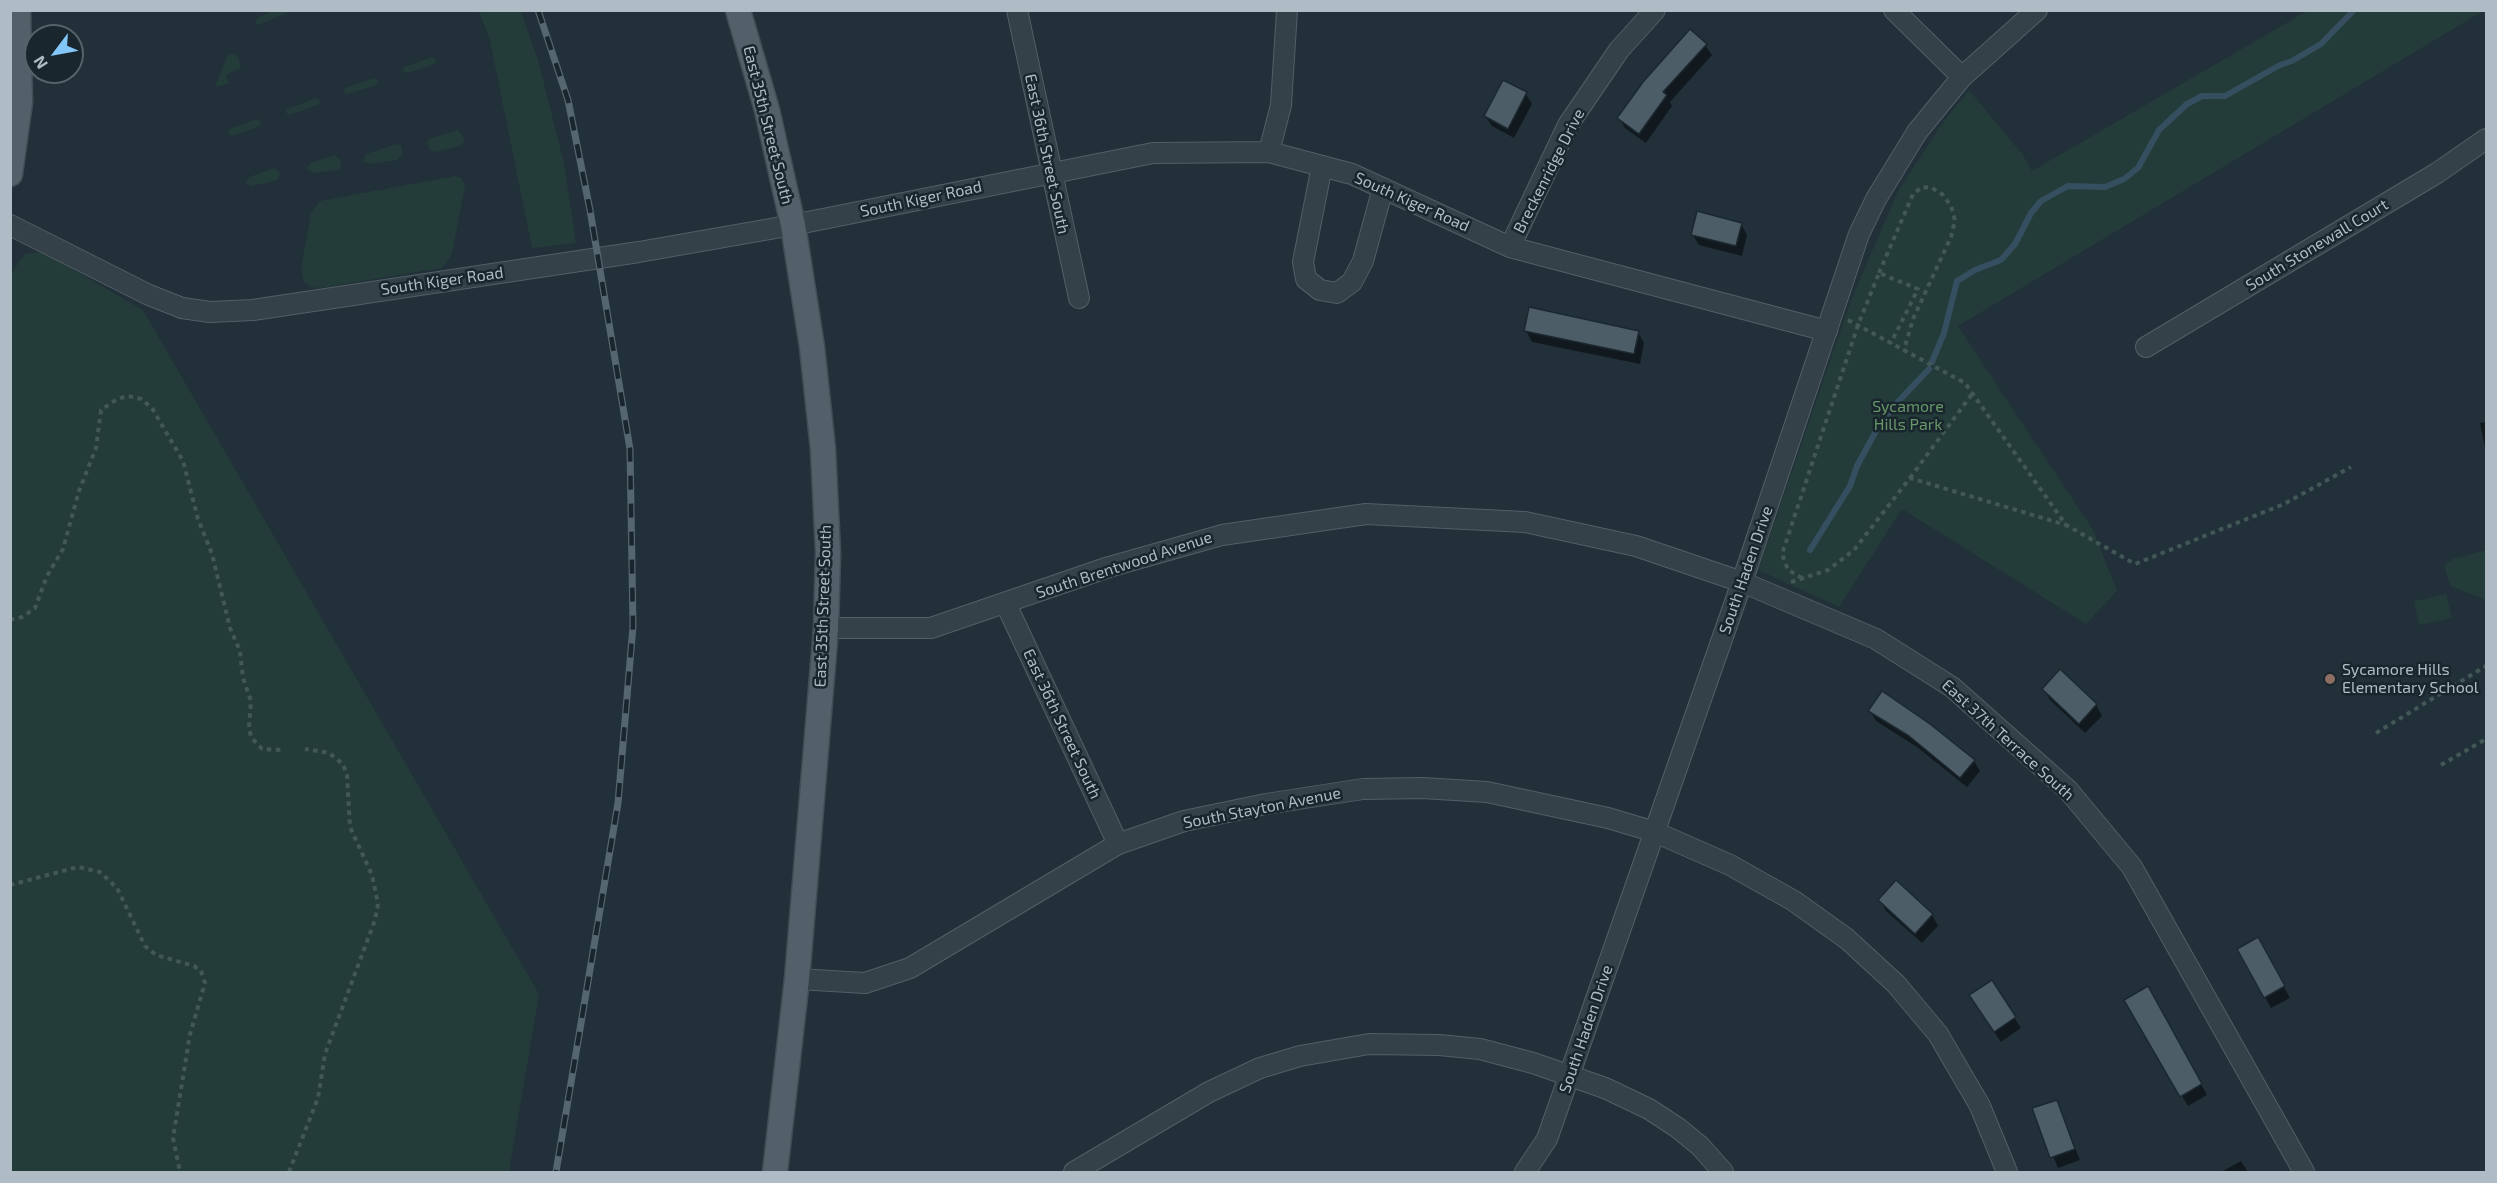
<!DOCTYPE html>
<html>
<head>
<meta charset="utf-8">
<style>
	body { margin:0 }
	#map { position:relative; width:2497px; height:1183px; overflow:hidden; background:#213039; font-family:"Exo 2",sans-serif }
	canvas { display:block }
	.frame { position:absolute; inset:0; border:12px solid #afbcc5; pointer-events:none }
	.north { position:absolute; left:24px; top:24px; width:60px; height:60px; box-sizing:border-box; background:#1a262d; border:2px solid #56626a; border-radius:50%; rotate:238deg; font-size:16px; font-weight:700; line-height:24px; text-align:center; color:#afbcc5 }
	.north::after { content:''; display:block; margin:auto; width:21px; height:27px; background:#82c7f7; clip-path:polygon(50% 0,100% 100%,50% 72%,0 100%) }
</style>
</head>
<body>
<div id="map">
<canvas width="2497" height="1183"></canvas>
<div class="frame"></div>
<div class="north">N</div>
</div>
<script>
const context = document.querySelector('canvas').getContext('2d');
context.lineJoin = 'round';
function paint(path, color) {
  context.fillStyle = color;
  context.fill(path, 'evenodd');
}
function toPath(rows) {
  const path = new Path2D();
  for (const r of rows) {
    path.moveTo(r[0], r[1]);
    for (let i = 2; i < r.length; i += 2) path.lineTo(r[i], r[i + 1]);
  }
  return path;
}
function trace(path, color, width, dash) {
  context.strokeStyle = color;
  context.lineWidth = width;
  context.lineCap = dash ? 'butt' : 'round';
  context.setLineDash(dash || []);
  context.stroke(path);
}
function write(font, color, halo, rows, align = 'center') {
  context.font = font + ' "Exo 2",sans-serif';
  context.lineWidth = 5;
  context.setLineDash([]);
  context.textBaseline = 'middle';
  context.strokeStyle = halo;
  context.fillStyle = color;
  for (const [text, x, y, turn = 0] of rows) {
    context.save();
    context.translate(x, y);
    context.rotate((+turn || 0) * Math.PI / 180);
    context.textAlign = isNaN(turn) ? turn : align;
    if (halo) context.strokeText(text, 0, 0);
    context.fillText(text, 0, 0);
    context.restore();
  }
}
paint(toPath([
	[275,10,285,11,286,13,259,25,255,24,257,18],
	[479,11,521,11,538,60,564,163,576,243,532,248,490,41],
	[2307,11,2483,11,1958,326,2093,530,2117,591,2086,624,1902,509,1839,607,1758,570,1851,300,1898,191,1941,125,1969,90,2023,155,2032,171],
	[232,53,238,56,241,68,226,75,229,84,215,87,227,56],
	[432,57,437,61,435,64,407,73,403,72,404,67],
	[374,78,378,81,376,85,348,94,344,93,345,88],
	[316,98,320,102,318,105,290,115,286,113,287,109],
	[257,119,261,121,260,126,232,136,228,134,229,129],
	[458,130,465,139,461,146,435,152,429,149,427,142,431,138],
	[397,144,401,145,403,154,397,160,369,164,363,161,366,154],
	[335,155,341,160,341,166,338,170,313,173,307,169,310,163],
	[274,168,280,172,278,180,251,186,246,183,249,177],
	[455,176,461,178,465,186,452,254,442,268,320,288,310,287,304,282,301,267,311,213,320,201],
	[43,252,143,310,539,994,509,1172,11,1172,10,275,25,254],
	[2486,550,2486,600,2450,586,2444,565,2453,559],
	[2446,594,2452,618,2419,625,2414,601]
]), '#243c39');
paint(toPath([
	[1705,45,1712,55,1670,102,1672,106,1646,143,1625,128,1619,118],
	[1526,94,1532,104,1514,138,1492,126,1485,116],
	[1741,224,1747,235,1742,256,1699,245,1693,235],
	[1526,331,1638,332,1644,343,1640,364,1532,342],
	[2486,422,2486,453,2480,423],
	[2044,689,2096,705,2102,716,2085,733,2050,700],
	[1870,711,1974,761,1980,771,1967,787,1917,747,1876,721],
	[1896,882,1932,915,1938,926,1922,943,1886,911,1880,900],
	[2257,939,2290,998,2271,1008,2239,950],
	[1991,982,2021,1028,2001,1042,1977,1006],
	[2148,988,2207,1095,2188,1106,2126,1001],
	[2056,1101,2080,1160,2058,1168,2034,1109],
	[2241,1161,2248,1172,2224,1172,2223,1171]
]), '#0007');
trace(toPath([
	[1932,362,1944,333,1957,281,1975,270,2001,260,2015,244,2031,213,2041,201,2068,186,2105,187,2124,179,2138,168,2159,130,2187,104,2202,96,2225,96,2280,65,2292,61,2321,44,2354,10],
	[1810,550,1850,486,1857,466,1876,431,1894,406,1929,369]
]), '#354f60', 6);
const building = toPath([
	[1690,29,1707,44,1663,92,1667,95,1639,134,1617,118,1643,82,1690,29],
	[1503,80,1527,92,1508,129,1484,116,1503,80],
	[1697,211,1742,223,1736,246,1691,235,1697,211],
	[1529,307,1639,331,1634,354,1524,331,1529,307],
	[2060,669,2097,704,2079,724,2042,689,2060,669],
	[1882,691,1930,724,1975,760,1960,778,1909,736,1868,711,1882,691],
	[1896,880,1933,914,1915,934,1878,900,1896,880],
	[2258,937,2285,986,2264,998,2237,949,2258,937],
	[1992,980,2016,1017,1994,1032,1969,995,1992,980],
	[2148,986,2202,1084,2180,1097,2124,1000,2148,986],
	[2057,1100,2075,1149,2050,1158,2032,1108,2057,1100]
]);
paint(building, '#4c5d67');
trace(building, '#1c2830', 1.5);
const minor = toPath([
	[1017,10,1079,298],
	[1894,10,1962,77],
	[1269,152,1281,105,1287,10],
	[1322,166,1303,262,1306,279,1320,290,1337,293,1352,282,1363,261,1383,188],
	[10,225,149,295,182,308,210,312,253,310,639,252,793,225,1153,153,1269,152,1352,174,1510,247,1827,331],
	[1510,247,1568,125,1619,50,1655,10],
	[2146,347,2437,173,2486,139],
	[1006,604,1118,844],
	[826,628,931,628,1109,567,1222,535,1366,514,1525,522,1636,546,1742,582,1876,639,1952,687,2068,790,2132,867,2304,1172],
	[797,979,865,983,910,968,1118,844,1184,821,1266,804,1363,789,1422,788,1487,792,1608,818,1655,832,1730,865,1794,901,1847,939,1896,984,1938,1034,1980,1106,2007,1172],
	[1074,1172,1209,1092,1260,1068,1300,1056,1369,1044,1439,1045,1480,1049,1533,1063,1605,1088,1649,1109,1678,1128,1700,1146,1723,1172],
	[1525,1172,1547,1139,1742,582,1859,234,1876,199,1917,132,1962,77,2037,10]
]);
const major = toPath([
	[738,10,767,110,793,225,812,347,823,449,828,552,826,628,797,979,775,1172],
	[10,174,20,102,18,10]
]);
trace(minor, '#525f67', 22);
trace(major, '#414d55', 27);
trace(toPath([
	[1879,273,1913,194,1922,187,1932,188,1942,194,1951,206,1955,220,1951,237,1913,319,1904,350],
	[1848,320,1965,383,2066,525,2135,564,2284,504,2351,467],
	[1910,478,1972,394],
	[1802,578,1788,570,1782,554,1858,325,1879,273,1918,289,1891,343],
	[1791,582,1828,570,1854,550,1910,478,2066,525],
	[10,620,22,617,35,608,47,576,63,549,79,491,96,448,101,410,117,399,128,396,141,399,152,408,183,461,198,519,212,554,230,628,240,651,243,678,251,701,249,727,251,737,262,749,282,750],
	[2376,733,2486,666],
	[2441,765,2486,739],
	[10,885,78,867,100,872,117,888,145,946,156,955,194,966,201,971,205,983,190,1034,173,1138,180,1172],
	[289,1172,318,1098,325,1054,375,920,378,904,372,875,350,827,347,775,343,764,329,753,305,749]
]), '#425856', 4, [4.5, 4.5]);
trace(minor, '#354149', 20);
trace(major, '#526069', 24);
const rail = toPath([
	[538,10,568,100,590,210,630,449,633,626,618,803,556,1172]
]);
trace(rail, '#566670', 7);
trace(rail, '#1a262d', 4.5, [14]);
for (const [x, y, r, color] of [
	[2330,679,6,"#8d6e63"]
]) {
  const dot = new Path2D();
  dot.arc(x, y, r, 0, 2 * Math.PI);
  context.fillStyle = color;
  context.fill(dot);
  trace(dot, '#1a262d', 2);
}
write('16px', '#afbcc5', '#1a262d', [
	["East 35th Street South",768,125,76],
	["East 36th Street South",1047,154,78],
	["Breckenridge Drive",1549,171,-63],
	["South Kiger Road",921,199,-12],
	["South Kiger Road",1412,202,24],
	["South Stonewall Court",2317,245,-31],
	["South Kiger Road",442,281,-8],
	["South Brentwood Avenue",1124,565,-18],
	["South Haden Drive",1746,570,-71],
	["East 35th Street South",823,606,-88],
	["East 36th Street South",1062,724,65],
	["East 37th Terrace South",2008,740,42],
	["South Stayton Avenue",1262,808,-11],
	["South Haden Drive",1586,1029,-71]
]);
write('16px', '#679668', '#1a262d', [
	["Sycamore",1908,407],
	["Hills Park",1908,425]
]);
write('16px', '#afbcc5', '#1a262d', [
	["Sycamore Hills",2342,670],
	["Elementary School",2342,688]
], 'left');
</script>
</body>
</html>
